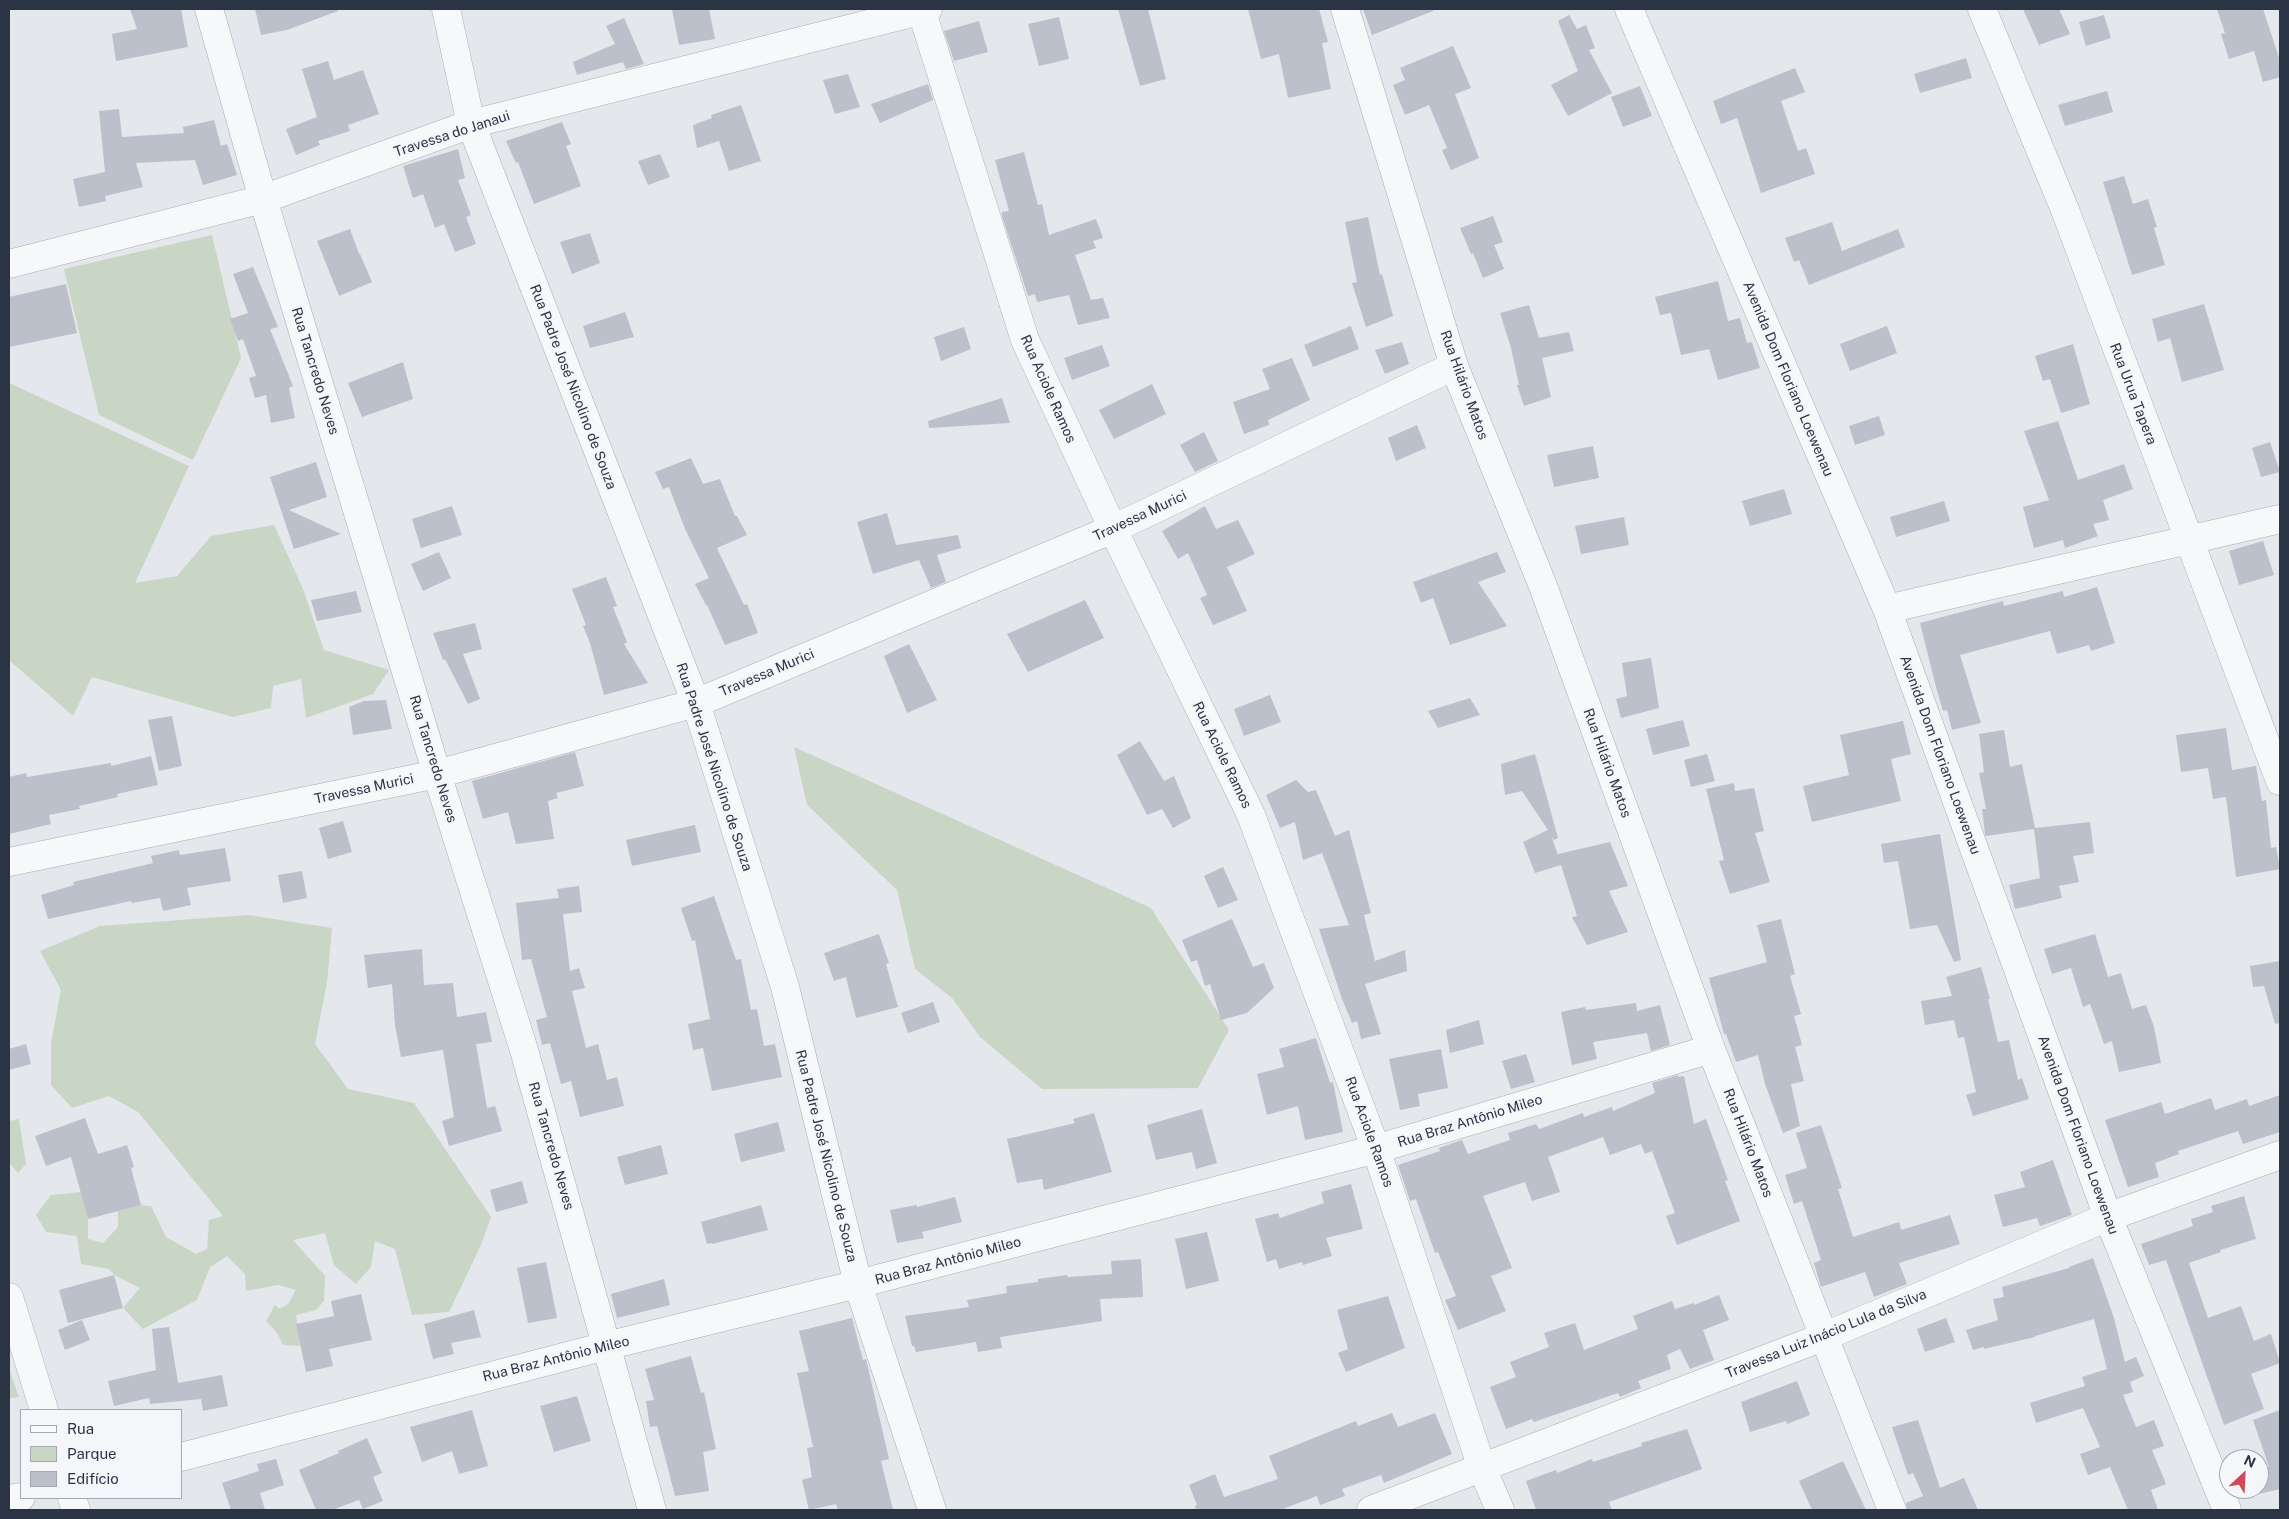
<!DOCTYPE html>
<html>
<head>
<meta charset="utf-8">
<style>
	body { margin:0 }
	#map { position:relative; width:2289px; height:1519px; overflow:hidden; background:#e4e7ec; font-family:"Public Sans",sans-serif }
	canvas { display:block }
	.frame { position:absolute; inset:0; border:10px solid #2b3445; pointer-events:none }
	.legend { position:absolute; left:20px; top:1409px; width:162px; height:90px; box-sizing:border-box; background:#f4f6f9; border:1px solid #a4a8b1; margin:0; padding:6px 9px; list-style:none; font-size:15px; color:#2b3445 }
	.legend li { display:flex; align-items:center; gap:10px; height:25px }
	.legend b { width:25px; border:1px solid #a4a8b1 }
	.north { position:absolute; left:2219px; top:1449px; width:50px; height:50px; box-sizing:border-box; background:#f4f6f9; border:1px solid #a4a8b1; border-radius:50%; rotate:25deg; font-size:14px; font-weight:700; line-height:20px; text-align:center; color:#2b3445 }
	.north::after { content:''; display:block; margin:auto; width:18px; height:22px; background:#d1495b; clip-path:polygon(50% 0,100% 100%,50% 72%,0 100%) }
</style>
</head>
<body>
<div id="map">
<canvas width="2289" height="1519"></canvas>
<div class="frame"></div>
<ul class="legend">
<li><b style="height:6px;background:#f7f8fa"></b>Rua</li>
<li><b style="height:14px;background:#c9d6c5"></b>Parque</li>
<li><b style="height:14px;background:#bbc0ca"></b>Edifício</li>
</ul>
<div class="north">N</div>
</div>
<script>
const context = document.querySelector('canvas').getContext('2d');
context.lineJoin = 'round';
function paint(path, color) {
  context.fillStyle = color;
  context.fill(path, 'evenodd');
}
function toPath(rows) {
  const path = new Path2D();
  for (const r of rows) {
    path.moveTo(r[0], r[1]);
    for (let i = 2; i < r.length; i += 2) path.lineTo(r[i], r[i + 1]);
  }
  return path;
}
function trace(path, color, width, dash) {
  context.strokeStyle = color;
  context.lineWidth = width;
  context.lineCap = dash ? 'butt' : 'round';
  context.setLineDash(dash || []);
  context.stroke(path);
}
function write(font, color, halo, rows, align = 'center') {
  context.font = font + ' "Public Sans",sans-serif';
  context.lineWidth = 5;
  context.setLineDash([]);
  context.textBaseline = 'middle';
  context.strokeStyle = halo;
  context.fillStyle = color;
  for (const [text, x, y, turn = 0] of rows) {
    context.save();
    context.translate(x, y);
    context.rotate((+turn || 0) * Math.PI / 180);
    context.textAlign = isNaN(turn) ? turn : align;
    if (halo) context.strokeText(text, 0, 0);
    context.fillText(text, 0, 0);
    context.restore();
  }
}
paint(toPath([
	[212,235,241,358,193,460,99,415,64,269],
	[9,383,189,466,135,583,177,576,211,536,274,525,303,589,324,650,389,670,373,694,306,718,301,679,273,686,271,708,233,717,92,677,73,716,9,660],
	[794,747,1151,908,1229,1030,1198,1088,1042,1089,980,1037,952,998,915,969,897,890,807,805],
	[248,915,332,928,327,983,315,1044,348,1089,414,1103,491,1217,481,1245,449,1312,412,1315,395,1249,375,1241,371,1267,356,1284,334,1265,325,1233,293,1240,325,1276,324,1301,316,1310,296,1315,300,1346,283,1345,278,1334,266,1321,275,1305,279,1309,288,1304,296,1290,278,1285,246,1291,245,1274,227,1256,210,1267,197,1300,143,1329,123,1308,140,1288,114,1275,109,1269,81,1264,77,1236,46,1232,36,1215,51,1195,81,1192,88,1219,88,1239,103,1243,118,1227,118,1211,141,1205,151,1206,166,1237,196,1254,207,1249,209,1220,223,1216,138,1112,109,1096,72,1108,51,1085,51,1043,61,990,40,951,100,926],
	[19,1119,26,1164,18,1173,9,1162,9,1121],
	[9,1369,19,1397,9,1398]
]), '#c9d6c5');
paint(toPath([
	[130,9,181,9,188,47,116,61,112,34,137,29],
	[255,9,337,9,338,11,287,30,261,35],
	[672,9,709,9,715,39,679,45],
	[1118,9,1148,9,1166,79,1140,86],
	[1248,9,1319,9,1328,42,1322,43,1331,89,1288,98,1279,54,1261,59],
	[1363,9,1433,9,1433,11,1372,35],
	[2023,9,2059,9,2070,34,2039,45],
	[2217,9,2263,9,2280,61,2280,77,2263,82,2254,51,2229,59,2221,34,2225,33],
	[1569,15,1577,29,1586,25,1595,48,1589,50,1612,93,1568,116,1551,85,1578,71,1558,21],
	[2104,15,2111,38,2086,46,2079,22],
	[1059,17,1069,59,1039,66,1028,24],
	[624,18,644,64,626,69,623,62,577,75,573,62,615,44,606,26],
	[979,21,988,52,954,61,944,31],
	[1453,46,1471,88,1455,94,1479,158,1451,170,1442,150,1447,148,1429,105,1405,115,1393,85,1405,80,1400,68],
	[1966,58,1972,78,1920,93,1914,74],
	[328,61,334,80,363,70,379,114,348,125,350,131,318,141,320,145,296,155,286,129,317,117,302,69],
	[1795,68,1805,92,1781,101,1798,151,1806,148,1815,174,1761,193,1737,118,1721,124,1713,101],
	[848,74,860,107,835,114,823,80],
	[928,84,933,100,880,123,871,104],
	[1640,86,1652,116,1623,127,1611,97],
	[2107,91,2113,112,2065,126,2058,105],
	[741,105,761,161,729,171,719,141,697,148,693,125,712,118,711,115],
	[119,109,122,137,184,133,183,127,214,120,221,146,227,144,237,175,203,185,195,160,136,163,143,187,105,196,106,201,79,207,73,179,105,172,99,111],
	[562,122,571,144,566,146,581,186,534,204,518,162,516,163,506,141],
	[458,149,465,178,458,180,471,215,466,217,476,244,455,252,444,224,435,228,423,194,413,198,403,166],
	[1024,152,1038,205,1042,204,1049,235,1096,219,1103,238,1093,241,1096,248,1075,255,1091,300,1103,298,1110,318,1078,325,1069,295,1037,302,1035,294,1028,296,1002,216,1002,212,1009,211,995,160],
	[660,154,670,177,648,185,638,161],
	[2124,176,2133,204,2148,199,2157,227,2154,228,2165,265,2132,275,2103,182],
	[1493,216,1503,242,1494,245,1504,269,1483,278,1473,253,1471,254,1460,228],
	[1368,217,1380,275,1382,274,1393,316,1366,327,1352,283,1357,282,1345,222],
	[1832,222,1842,251,1898,229,1905,247,1809,285,1799,260,1794,262,1785,238],
	[350,229,359,254,360,254,372,282,339,296,317,241],
	[590,233,600,263,572,274,560,242],
	[253,267,278,327,270,329,293,386,289,388,295,418,271,423,266,395,255,398,249,378,256,376,243,339,238,341,230,319,248,313,233,274],
	[1718,281,1728,321,1740,318,1747,343,1752,342,1760,368,1718,380,1709,349,1681,355,1671,313,1660,315,1655,297],
	[66,284,77,333,9,347,9,297],
	[2204,304,2224,370,2182,382,2170,338,2158,342,2152,319],
	[1529,305,1539,338,1569,332,1574,351,1542,358,1551,397,1524,406,1517,385,1519,385,1511,348,1500,313],
	[625,312,634,337,590,348,583,326],
	[1351,326,1359,349,1313,367,1304,345],
	[1887,326,1897,353,1850,371,1840,344],
	[964,327,971,349,941,361,934,337],
	[1402,342,1409,364,1385,374,1375,350],
	[2073,344,2090,404,2061,413,2050,379,2043,381,2035,356],
	[1102,345,1110,366,1072,380,1064,358],
	[1292,358,1310,400,1268,420,1269,425,1244,434,1233,402,1270,389,1262,369],
	[403,362,413,399,362,417,348,383],
	[1152,384,1166,414,1114,439,1099,410],
	[1002,398,1010,423,929,428,928,421],
	[1879,416,1885,435,1855,445,1849,426],
	[2058,421,2078,480,2124,464,2133,489,2103,500,2109,520,2093,524,2098,536,2065,548,2063,540,2034,548,2023,507,2049,500,2024,431],
	[1417,425,1426,448,1396,461,1388,438],
	[1204,432,1218,461,1195,472,1180,445],
	[2270,442,2280,472,2261,477,2252,448],
	[1593,446,1599,478,1554,487,1547,455],
	[691,458,703,484,720,479,735,516,737,516,747,535,717,548,744,605,747,604,758,633,725,645,707,605,706,605,695,584,709,578,685,529,669,487,663,489,655,472],
	[316,462,327,497,289,510,341,534,294,549,270,477],
	[1784,489,1792,514,1750,526,1742,501],
	[1944,501,1950,521,1896,537,1890,517],
	[452,506,462,535,421,548,412,519],
	[1205,506,1216,529,1238,520,1255,554,1227,567,1247,611,1213,625,1200,598,1207,595,1188,553,1178,559,1162,531],
	[887,513,896,545,958,535,961,548,937,555,946,582,931,588,919,560,873,574,857,522],
	[1624,517,1629,545,1581,554,1575,526],
	[2263,541,2274,575,2239,585,2229,551],
	[439,552,451,578,423,591,411,564],
	[1497,552,1506,572,1478,582,1507,626,1450,645,1433,598,1421,603,1413,582],
	[606,577,617,606,613,607,627,642,624,644,648,683,604,695,590,643,583,626,586,625,572,589],
	[2097,587,2115,643,2091,651,2089,645,2057,654,2050,631,1960,655,1981,723,1952,730,1947,710,1943,711,1936,687,1920,623,2003,601,2004,606,2063,591,2064,597],
	[356,591,362,612,317,621,311,600],
	[1085,600,1104,638,1028,672,1007,634],
	[475,623,482,649,463,654,480,699,468,704,445,659,443,660,433,633],
	[909,644,937,700,907,713,884,656],
	[1651,658,1659,708,1621,718,1616,699,1627,696,1622,663],
	[1270,695,1281,722,1244,736,1234,709],
	[1470,698,1480,715,1438,728,1428,711],
	[386,700,392,729,353,735,349,707,364,701],
	[172,716,182,766,159,771,148,720],
	[1683,720,1690,746,1653,755,1646,729],
	[1903,721,1911,754,1891,759,1901,801,1812,822,1803,786,1849,775,1840,735],
	[2226,728,2232,770,2256,766,2262,801,2266,800,2271,848,2276,847,2280,869,2236,877,2226,797,2213,799,2208,768,2181,772,2176,735],
	[2004,730,2010,767,2022,764,2035,828,2090,822,2094,853,2073,856,2079,882,2059,886,2062,898,2015,909,2009,885,2040,878,2034,829,1986,836,1985,834,1982,809,1986,809,1979,773,1984,772,1979,734],
	[1140,741,1164,781,1174,776,1191,818,1173,828,1162,809,1147,815,1117,755],
	[575,752,584,786,556,793,558,798,548,801,554,839,516,844,508,812,483,819,472,781],
	[1535,754,1558,838,1554,840,1551,835,1558,855,1558,854,1610,842,1628,886,1609,891,1628,932,1587,945,1572,917,1577,916,1561,865,1535,873,1523,842,1548,830,1522,791,1505,795,1501,764],
	[1707,754,1715,781,1691,787,1684,760],
	[151,756,158,785,117,794,118,797,79,806,80,809,49,815,51,824,9,834,9,777,26,773,27,777,111,763,111,766],
	[1296,780,1308,792,1316,790,1335,836,1349,830,1371,913,1364,915,1375,961,1405,950,1407,971,1365,984,1381,1034,1361,1039,1357,1021,1352,1023,1342,999,1319,929,1349,925,1322,853,1303,860,1295,822,1280,828,1266,795],
	[1734,783,1735,791,1754,788,1764,831,1755,833,1770,882,1730,894,1719,861,1724,860,1706,789],
	[343,821,352,852,328,859,319,828],
	[695,825,701,852,632,866,626,840],
	[1940,834,1961,960,1954,962,1937,925,1910,929,1898,861,1884,863,1881,844],
	[225,848,231,881,187,888,191,905,163,911,160,898,132,903,131,901,48,919,41,895,74,885,73,882,153,863,151,856,179,850,180,855],
	[1223,867,1238,900,1218,908,1204,876],
	[302,871,307,898,283,903,278,875],
	[579,886,582,912,563,914,570,971,579,968,585,988,572,991,586,1048,598,1044,607,1080,617,1077,624,1106,580,1117,571,1081,561,1084,550,1043,542,1045,536,1020,547,1017,531,959,522,960,516,903,559,898,557,889],
	[714,896,736,960,741,959,751,1010,757,1009,764,1046,775,1044,782,1077,712,1091,703,1048,693,1050,688,1024,710,1019,695,940,692,941,681,908],
	[1232,919,1253,967,1264,963,1274,988,1247,1013,1221,1020,1210,984,1205,986,1197,960,1191,962,1182,940],
	[1781,919,1795,974,1790,976,1801,1014,1794,1016,1802,1045,1795,1047,1804,1081,1791,1084,1800,1126,1783,1133,1765,1084,1758,1055,1736,1062,1726,1034,1724,1034,1709,978,1767,962,1757,925],
	[879,934,889,963,886,964,898,1007,856,1018,846,977,834,981,824,953],
	[2095,934,2108,977,2121,973,2132,1009,2146,1005,2154,1027,2161,1063,2119,1072,2112,1041,2104,1044,2090,1004,2083,1007,2071,968,2052,974,2044,949],
	[422,949,424,985,453,983,457,1017,486,1012,492,1042,476,1044,487,1108,495,1106,502,1131,449,1146,442,1121,454,1117,443,1050,401,1057,395,1025,392,984,368,988,364,955],
	[2280,961,2280,1023,2275,1024,2264,986,2253,987,2250,966],
	[1981,967,1990,999,1988,999,1998,1042,2009,1040,2018,1080,2022,1078,2029,1099,1973,1116,1966,1095,1976,1092,1964,1037,1958,1038,1954,1020,1925,1025,1921,1001,1952,996,1946,977],
	[933,1002,940,1022,908,1033,901,1013],
	[1636,1003,1637,1011,1660,1005,1670,1045,1651,1051,1647,1033,1593,1042,1597,1059,1572,1065,1561,1012,1585,1007,1586,1010],
	[1479,1020,1484,1044,1450,1053,1446,1030],
	[1316,1038,1330,1083,1333,1082,1343,1132,1305,1140,1298,1106,1267,1115,1257,1074,1284,1067,1279,1049],
	[26,1044,31,1064,9,1070,9,1049],
	[1441,1049,1448,1088,1418,1094,1420,1106,1400,1110,1389,1059],
	[1526,1054,1535,1082,1511,1089,1502,1061],
	[1678,1075,1678,1077,1684,1076,1694,1124,1706,1119,1728,1180,1725,1181,1740,1221,1677,1245,1666,1216,1675,1213,1652,1151,1645,1154,1641,1144,1610,1155,1603,1137,1548,1157,1560,1192,1532,1201,1525,1182,1483,1196,1512,1268,1491,1276,1506,1311,1458,1330,1445,1300,1456,1296,1438,1252,1435,1253,1416,1199,1410,1201,1398,1165,1440,1151,1439,1148,1462,1140,1468,1154,1510,1140,1508,1133,1536,1124,1539,1129,1583,1113,1584,1117,1612,1107,1613,1111,1655,1093,1652,1083],
	[2280,1095,2280,1132,2243,1144,2238,1131,2178,1151,2179,1154,2155,1163,2159,1177,2128,1187,2105,1120,2161,1102,2165,1114,2211,1098,2215,1110,2247,1099,2249,1106],
	[1202,1109,1217,1163,1196,1169,1192,1152,1156,1160,1147,1125],
	[1094,1113,1112,1172,1044,1190,1042,1179,1017,1183,1007,1139,1075,1123,1073,1119],
	[85,1118,98,1154,127,1145,134,1167,131,1168,141,1205,88,1219,71,1157,46,1166,35,1136],
	[778,1122,785,1151,741,1162,734,1134],
	[1821,1125,1842,1188,1838,1189,1853,1237,1899,1222,1901,1230,1950,1215,1960,1244,1899,1263,1907,1284,1874,1297,1865,1272,1821,1287,1814,1263,1821,1260,1813,1235,1802,1201,1794,1204,1785,1175,1807,1168,1796,1133],
	[661,1145,668,1174,625,1185,617,1157],
	[2053,1160,2072,1215,2040,1226,2037,1218,2003,1227,1994,1195,2025,1187,2020,1172],
	[522,1181,528,1203,496,1212,490,1190],
	[1351,1184,1363,1229,1326,1238,1332,1256,1303,1265,1302,1262,1279,1269,1276,1259,1267,1262,1255,1219,1278,1213,1280,1218,1324,1203,1321,1192],
	[2244,1196,2256,1239,2220,1250,2221,1252,2189,1263,2208,1318,2241,1306,2254,1341,2271,1334,2280,1363,2251,1374,2264,1409,2224,1425,2166,1260,2149,1265,2141,1244,2193,1226,2191,1219,2213,1212,2211,1206],
	[955,1197,962,1222,922,1232,924,1238,897,1243,890,1210,917,1205,917,1207],
	[761,1205,768,1230,712,1244,712,1243,707,1244,701,1222],
	[1207,1232,1219,1281,1186,1289,1175,1239],
	[2093,1258,2114,1318,2125,1362,2136,1357,2144,1376,2130,1382,2133,1392,2123,1395,2136,1427,2154,1420,2164,1446,2152,1450,2166,1484,2151,1490,2158,1510,2128,1510,2110,1467,2088,1475,2080,1454,2100,1447,2083,1408,2036,1423,2030,1403,2085,1386,2082,1377,2107,1369,2094,1319,2035,1336,2035,1337,1984,1349,1984,1347,1973,1350,1966,1330,1998,1320,1993,1299,2004,1297,2002,1287,2069,1268,2069,1267],
	[1141,1259,1143,1297,1100,1299,1102,1321,1000,1337,1002,1348,978,1352,976,1342,916,1352,914,1346,912,1346,905,1316,969,1307,967,1300,1007,1293,1006,1286,1038,1282,1038,1279,1067,1275,1068,1277,1112,1274,1111,1261],
	[546,1262,557,1318,528,1323,517,1268],
	[114,1275,123,1308,68,1323,59,1290],
	[664,1279,670,1305,617,1318,611,1294],
	[361,1294,372,1340,329,1349,333,1366,306,1372,296,1324,334,1316,331,1301],
	[1719,1295,1729,1320,1703,1330,1714,1360,1690,1369,1680,1349,1667,1355,1671,1369,1638,1381,1641,1388,1620,1397,1618,1393,1534,1422,1532,1419,1506,1429,1490,1387,1516,1377,1510,1362,1549,1347,1544,1333,1575,1323,1584,1350,1638,1329,1633,1316,1672,1301,1675,1309,1694,1303,1694,1305],
	[1388,1296,1405,1348,1346,1372,1338,1353,1348,1349,1337,1310],
	[474,1310,481,1337,451,1343,454,1354,433,1359,424,1324],
	[852,1318,863,1360,866,1359,889,1459,881,1461,893,1510,838,1510,836,1504,809,1510,802,1480,812,1477,807,1448,813,1447,797,1373,809,1371,799,1331],
	[1946,1318,1955,1342,1925,1352,1917,1329],
	[82,1320,90,1340,65,1350,58,1330],
	[169,1327,178,1383,222,1375,228,1406,203,1411,201,1399,150,1404,149,1398,114,1406,108,1381,156,1370,152,1329],
	[691,1356,701,1393,704,1392,716,1449,703,1452,709,1491,675,1496,657,1426,650,1427,646,1401,654,1400,645,1369],
	[1797,1381,1810,1415,1787,1424,1786,1421,1750,1432,1741,1402],
	[577,1396,591,1441,554,1452,540,1406],
	[472,1410,488,1466,459,1474,452,1451,422,1462,410,1427],
	[2280,1410,2280,1489,2259,1494,2259,1470,2269,1467,2253,1420],
	[1392,1413,1398,1427,1435,1413,1452,1454,1384,1483,1381,1475,1342,1489,1345,1496,1320,1505,1317,1496,1280,1510,1196,1510,1195,1506,1197,1505,1189,1485,1215,1474,1224,1497,1278,1479,1269,1456,1356,1421,1358,1426],
	[1918,1420,1940,1488,1964,1478,1978,1510,1907,1510,1906,1503,1923,1496,1913,1473,1908,1475,1892,1427],
	[1687,1429,1702,1469,1609,1502,1612,1510,1536,1510,1526,1481,1556,1470,1557,1473,1592,1459,1593,1462,1642,1446,1641,1443],
	[367,1438,382,1473,373,1477,383,1501,363,1509,359,1500,332,1510,316,1510,299,1470,339,1453,338,1451],
	[276,1459,284,1485,260,1493,265,1510,231,1510,222,1483,259,1471,257,1464],
	[1843,1461,1866,1510,1812,1510,1799,1481]
]), '#bbc0ca');
const minor = toPath([
	[209,9,263,199,437,774,524,1050,652,1510],
	[446,9,471,124,696,703,785,987,858,1284,932,1510],
	[921,9,1025,340,1113,529,1251,815,1376,1149,1482,1468,1500,1510],
	[1345,9,1454,366,1543,586,1711,1049,1892,1510],
	[1629,9,1887,609,2108,1217,2227,1510],
	[1982,9,2065,210,2280,781],
	[9,264,263,199,471,124,928,9],
	[1887,609,2280,519],
	[9,862,437,774,696,703,1113,529,1454,366],
	[9,1297,44,1410],
	[181,1457,606,1346,858,1284,1376,1149,1711,1049],
	[72,1498,76,1510],
	[9,1499,21,1497],
	[1371,1510,1823,1337,2108,1217,2280,1155]
]);
trace(minor, '#a9aeb7', 29);
trace(minor, '#f7f8fa', 28);
write('14px', '#2b3445', '#f4f6f9', [
	["Travessa do Janaui",452,134,-18],
	["Rua Tancredo Neves",315,371,73],
	["Avenida Dom Floriano Loewenau",1788,379,67],
	["Rua Hilário Matos",1464,385,70],
	["Rua Padre José Nicolino de Souza",573,387,69],
	["Rua Aciole Ramos",1048,389,66],
	["Rua Urua Tapera",2133,394,69],
	["Travessa Murici",1140,516,-25],
	["Travessa Murici",767,673,-23],
	["Rua Aciole Ramos",1222,755,64],
	["Avenida Dom Floriano Loewenau",1940,755,70],
	["Rua Tancredo Neves",433,759,73],
	["Rua Hilário Matos",1607,763,70],
	["Rua Padre José Nicolino de Souza",714,767,72],
	["Travessa Murici",364,789,-12],
	["Rua Braz Antônio Mileo",1470,1121,-17],
	["Rua Aciole Ramos",1369,1132,70],
	["Avenida Dom Floriano Loewenau",2078,1135,70],
	["Rua Hilário Matos",1748,1143,69],
	["Rua Tancredo Neves",551,1146,74],
	["Rua Padre José Nicolino de Souza",826,1156,76],
	["Rua Braz Antônio Mileo",948,1261,-15],
	["Travessa Luiz Inácio Lula da Silva",1826,1334,-22],
	["Rua Braz Antônio Mileo",556,1359,-14]
]);
</script>
</body>
</html>
